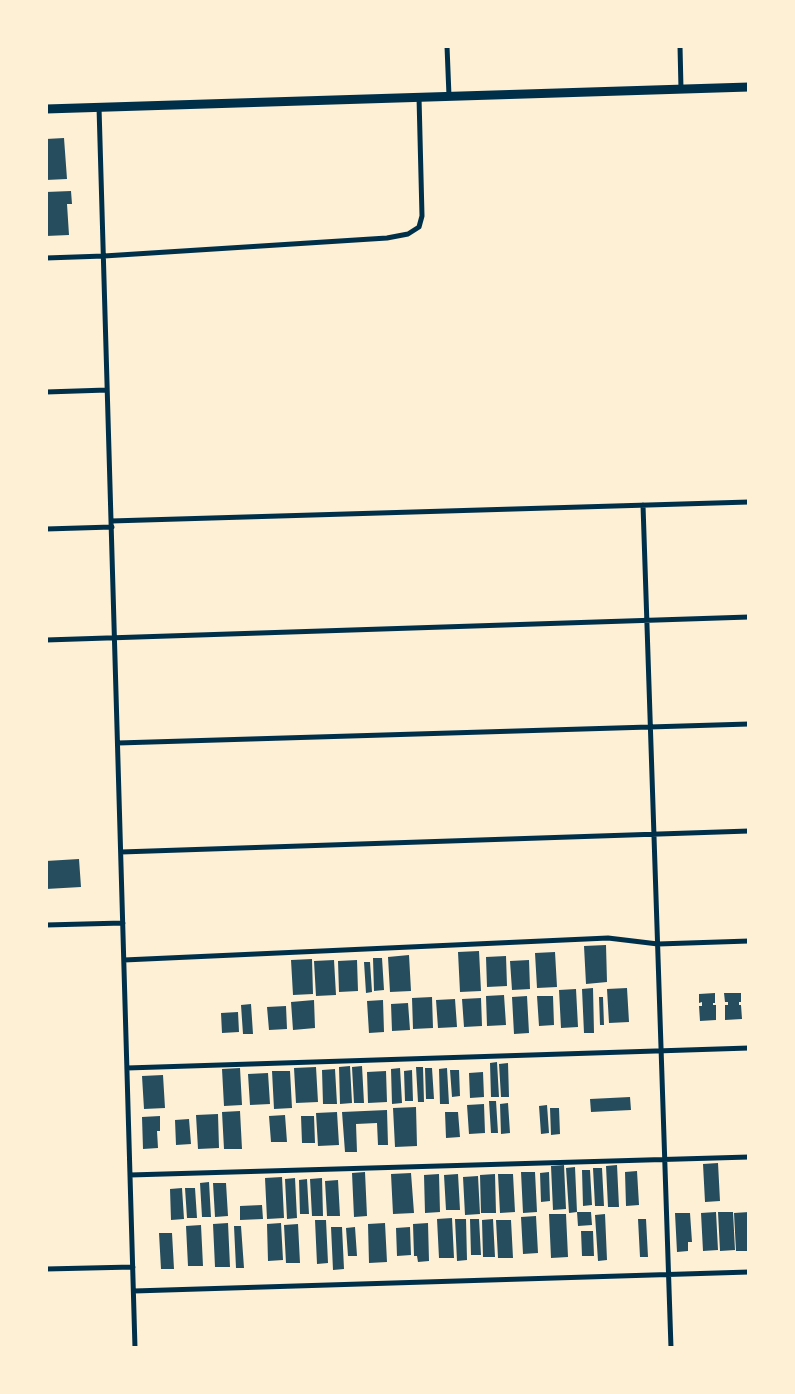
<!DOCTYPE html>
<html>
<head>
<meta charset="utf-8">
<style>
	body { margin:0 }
	#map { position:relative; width:795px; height:1394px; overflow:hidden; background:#fdf0d5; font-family:Rubik,sans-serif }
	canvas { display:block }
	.frame { position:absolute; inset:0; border:48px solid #fdf0d5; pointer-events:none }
</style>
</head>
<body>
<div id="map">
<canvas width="795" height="1394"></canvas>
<div class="frame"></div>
</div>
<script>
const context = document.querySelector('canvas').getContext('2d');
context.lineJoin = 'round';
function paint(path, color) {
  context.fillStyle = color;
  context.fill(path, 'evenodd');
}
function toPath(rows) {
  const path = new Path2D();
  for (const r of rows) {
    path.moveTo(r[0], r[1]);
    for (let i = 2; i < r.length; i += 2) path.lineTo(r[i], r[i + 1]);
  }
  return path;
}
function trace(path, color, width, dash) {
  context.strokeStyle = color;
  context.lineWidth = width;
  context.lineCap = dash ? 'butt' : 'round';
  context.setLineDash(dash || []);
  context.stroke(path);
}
paint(toPath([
	[64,138,67,179,46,180,46,139],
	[71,191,72,204,67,204,69,235,46,236,46,192],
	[79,859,81,887,46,889,46,861],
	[606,945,607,982,586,984,584,946],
	[479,951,481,991,460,992,458,952],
	[555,952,557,987,537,988,535,953],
	[409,955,411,991,390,992,388,957],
	[506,956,507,986,487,987,486,957],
	[373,958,382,958,384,990,374,991],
	[312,959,313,994,293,995,291,960],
	[334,960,336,995,316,996,314,961],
	[357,960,358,991,339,992,338,961],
	[529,960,530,989,512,990,510,961],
	[364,962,370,962,372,992,366,993],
	[593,988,594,1033,584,1033,582,989],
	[627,988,629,1022,609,1023,607,989],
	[576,989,578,1027,561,1028,559,990],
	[715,993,715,1003,713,1003,713,1005,716,1005,716,1020,700,1021,699,1006,702,1006,702,1002,699,1003,699,994],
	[724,993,741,993,741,1002,739,1002,739,1005,741,1005,742,1019,725,1020,725,1005,728,1005,728,1002,725,1002],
	[504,995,506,1025,487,1026,486,996],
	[527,996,529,1033,514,1034,512,997],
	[537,996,553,996,554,1025,539,1026],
	[432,997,433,1028,413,1029,412,998],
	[599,997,603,997,604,1025,600,1025],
	[481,998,482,1026,464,1027,462,999],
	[455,999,457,1027,438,1028,436,1000],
	[314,1000,315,1028,293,1030,291,1002],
	[383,1000,384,1032,369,1033,367,1001],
	[408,1003,410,1030,392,1031,391,1004],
	[251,1004,253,1034,243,1034,241,1005],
	[286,1006,287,1029,269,1030,267,1007],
	[238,1012,239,1032,222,1033,221,1013],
	[497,1062,499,1097,491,1097,490,1063],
	[508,1063,509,1097,501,1097,499,1064],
	[350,1066,352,1103,340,1104,339,1067],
	[362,1066,364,1103,354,1103,352,1067],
	[316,1067,318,1102,296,1103,294,1068],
	[416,1067,423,1067,424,1102,418,1102],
	[240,1068,242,1105,224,1106,222,1069],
	[400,1068,402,1103,392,1104,391,1069],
	[425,1068,432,1068,434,1099,426,1099],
	[447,1068,449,1104,440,1104,439,1069],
	[335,1069,337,1104,323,1104,322,1070],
	[412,1070,413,1101,405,1101,404,1071],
	[450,1070,459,1070,460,1096,452,1097],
	[272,1071,290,1071,292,1108,274,1109],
	[386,1071,387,1102,368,1103,367,1072],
	[483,1072,484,1097,470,1098,469,1073],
	[268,1073,270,1104,250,1105,248,1074],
	[163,1075,165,1108,144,1109,142,1076],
	[630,1097,631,1110,591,1112,590,1099],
	[489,1101,496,1101,498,1133,491,1133],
	[508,1103,510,1133,501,1134,500,1104],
	[484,1104,485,1133,469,1134,467,1105],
	[547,1105,549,1133,541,1134,539,1106],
	[416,1107,417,1146,395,1147,393,1108],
	[550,1108,559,1108,560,1134,551,1135],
	[387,1110,388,1145,378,1145,377,1123,356,1124,357,1152,345,1152,342,1112],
	[240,1111,242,1149,224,1149,222,1112],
	[337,1112,339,1145,318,1146,316,1113],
	[445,1112,458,1112,460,1137,446,1138],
	[218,1114,219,1148,198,1149,196,1115],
	[285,1115,287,1142,271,1142,269,1116],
	[160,1116,160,1131,157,1131,158,1148,143,1149,142,1117],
	[301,1116,314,1116,315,1143,302,1143],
	[189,1119,191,1144,176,1145,175,1120],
	[718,1163,720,1201,705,1202,703,1164],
	[564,1165,566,1209,553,1210,551,1166],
	[617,1165,619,1207,608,1207,606,1166],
	[575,1167,577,1212,591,1212,592,1225,578,1226,577,1212,569,1213,566,1168],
	[593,1168,602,1168,604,1206,595,1206],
	[582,1170,590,1170,592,1205,583,1206],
	[637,1171,639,1205,626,1206,625,1172],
	[365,1172,367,1216,354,1217,352,1173],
	[521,1172,535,1172,537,1212,523,1213],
	[549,1172,550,1201,541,1202,540,1173],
	[411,1173,414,1213,393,1214,391,1174],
	[439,1174,440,1212,425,1213,424,1175],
	[458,1174,460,1210,446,1210,444,1175],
	[495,1174,496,1213,481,1213,480,1175],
	[498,1174,513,1174,515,1212,500,1213],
	[478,1176,480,1214,465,1215,463,1177],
	[282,1177,284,1218,267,1219,265,1178],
	[295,1178,297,1218,287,1219,285,1179],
	[322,1178,323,1216,312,1216,310,1179],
	[307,1179,309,1214,300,1214,299,1180],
	[338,1180,340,1216,327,1216,325,1181],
	[209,1182,211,1217,202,1217,200,1183],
	[213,1183,226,1183,228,1216,215,1217],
	[182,1188,184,1219,171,1220,170,1189],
	[185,1188,195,1188,197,1218,187,1218],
	[262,1205,263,1219,240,1220,240,1206],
	[716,1212,718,1250,703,1251,701,1213],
	[718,1212,733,1212,735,1250,720,1251],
	[749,1212,749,1251,736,1251,734,1213],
	[675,1213,690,1213,692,1242,688,1242,688,1251,677,1252],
	[549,1214,566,1214,568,1257,551,1258],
	[605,1214,607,1260,598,1261,595,1215],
	[536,1216,538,1253,523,1254,521,1217],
	[452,1218,454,1258,439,1258,437,1219],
	[455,1219,466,1219,467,1260,457,1261],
	[470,1219,479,1219,481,1255,471,1255],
	[493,1219,495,1257,483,1257,482,1220],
	[638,1219,646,1219,648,1257,640,1257],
	[315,1220,326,1220,328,1263,317,1264],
	[496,1220,511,1220,513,1258,498,1258],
	[228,1223,230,1267,215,1267,213,1224],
	[281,1223,283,1260,268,1261,267,1224],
	[385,1223,387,1262,369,1263,368,1224],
	[428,1223,429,1261,418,1262,417,1256,414,1256,413,1224],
	[298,1224,300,1263,286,1263,284,1225],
	[201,1225,203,1266,188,1266,186,1226],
	[234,1226,241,1226,244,1268,236,1268],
	[331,1227,342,1227,344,1269,333,1270],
	[355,1227,357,1256,348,1256,346,1228],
	[410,1227,411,1255,397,1256,396,1228],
	[581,1231,593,1231,594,1256,582,1256],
	[159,1233,172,1233,174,1269,161,1269]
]), '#264d5e');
trace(toPath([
	[447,46,449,96],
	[680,46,681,89],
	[99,107,135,1348],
	[46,258,104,256,387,238,408,234,419,227,422,216,419,97],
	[46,392,107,390],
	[643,505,671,1348],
	[111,521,749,502],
	[46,529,112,527],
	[46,640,749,617],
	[118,743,749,724],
	[121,852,749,831],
	[46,925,123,923],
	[124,960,608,938,658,944,749,941],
	[127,1068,749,1048],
	[130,1175,749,1157],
	[46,1269,133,1267],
	[134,1291,749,1272]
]), '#003049', 5);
trace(toPath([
	[46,109,749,87]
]), '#003049', 9);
</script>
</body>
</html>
